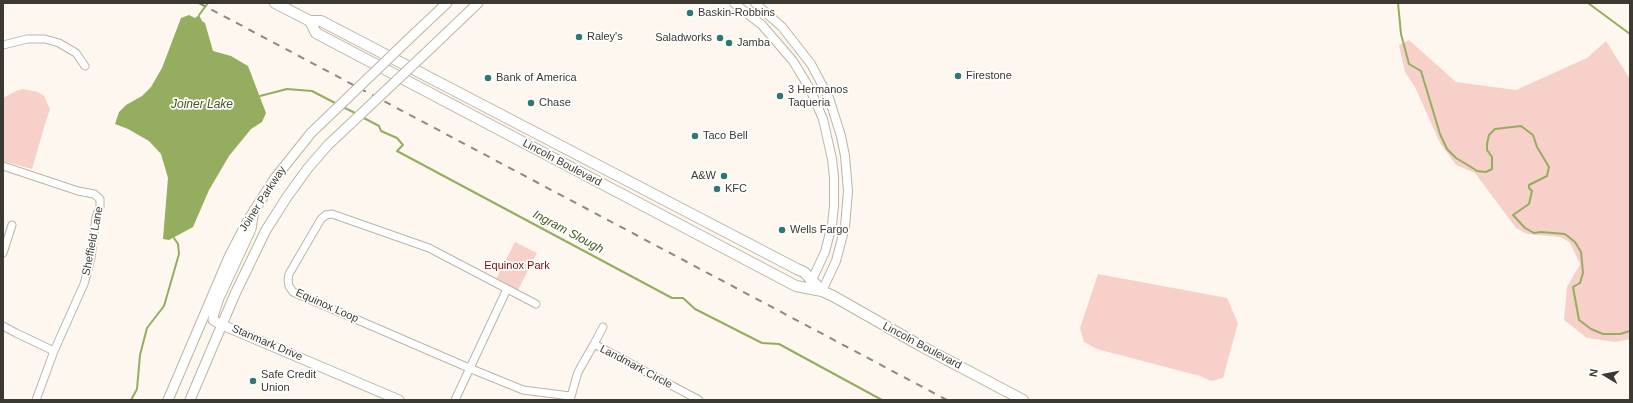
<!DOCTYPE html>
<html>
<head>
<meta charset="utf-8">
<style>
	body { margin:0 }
	#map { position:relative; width:1633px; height:403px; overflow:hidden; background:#fdf7ef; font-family:Helvetica,sans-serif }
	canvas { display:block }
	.frame { position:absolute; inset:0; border:4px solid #3c3832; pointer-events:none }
	.north { position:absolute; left:1585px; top:355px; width:40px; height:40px; -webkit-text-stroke:3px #fff; paint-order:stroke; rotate:280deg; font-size:11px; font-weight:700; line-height:16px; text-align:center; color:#3c3832 }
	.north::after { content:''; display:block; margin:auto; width:14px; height:18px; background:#3c3832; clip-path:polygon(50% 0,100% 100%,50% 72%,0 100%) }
</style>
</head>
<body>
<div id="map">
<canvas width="1633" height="403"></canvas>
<div class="frame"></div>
<div class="north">N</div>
</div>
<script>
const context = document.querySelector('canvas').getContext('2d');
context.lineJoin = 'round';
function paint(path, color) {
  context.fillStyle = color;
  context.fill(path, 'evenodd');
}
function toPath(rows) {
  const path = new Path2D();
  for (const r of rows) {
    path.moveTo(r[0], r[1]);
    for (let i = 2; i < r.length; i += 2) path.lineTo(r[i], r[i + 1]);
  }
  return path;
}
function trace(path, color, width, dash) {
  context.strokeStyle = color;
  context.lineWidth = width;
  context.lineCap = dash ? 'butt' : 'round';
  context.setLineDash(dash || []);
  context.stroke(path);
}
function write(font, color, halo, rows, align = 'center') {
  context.font = font + ' Helvetica,sans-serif';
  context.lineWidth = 3.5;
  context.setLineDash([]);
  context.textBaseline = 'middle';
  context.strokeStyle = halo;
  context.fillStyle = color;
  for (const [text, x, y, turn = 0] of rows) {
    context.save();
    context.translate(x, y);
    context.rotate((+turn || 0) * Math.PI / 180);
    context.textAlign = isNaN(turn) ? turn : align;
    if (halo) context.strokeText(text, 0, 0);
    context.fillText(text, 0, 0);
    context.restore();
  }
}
paint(toPath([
	[1409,40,1456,82,1516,90,1587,58,1606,41,1630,79,1630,339,1615,342,1587,338,1564,320,1567,287,1580,264,1570,243,1561,237,1527,234,1516,228,1475,173,1456,165,1440,143,1415,87,1405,72,1399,45],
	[23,89,38,92,44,96,50,109,45,124,32,169,3,161,3,98,16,91],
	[515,242,537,253,518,290,496,279],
	[1098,274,1227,298,1238,323,1223,378,1211,381,1200,376,1097,349,1084,342,1080,328]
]), '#f7d0c9');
paint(toPath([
	[189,15,195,18,199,15,202,21,205,23,213,51,231,56,248,66,266,113,262,122,251,129,229,156,209,190,193,227,169,240,163,239,168,178,161,154,149,141,128,129,115,124,119,112,126,105,142,96,151,87,162,68,181,18]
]), '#94ad5e');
trace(toPath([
	[1398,3,1401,34,1409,64,1421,71,1440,134,1447,149,1456,158,1471,167,1477,171,1486,172,1492,169,1492,157,1487,150,1487,144,1489,135,1495,129,1521,126,1533,135,1537,147,1549,167,1547,176,1529,185,1529,188,1532,191,1529,204,1513,215,1525,228,1534,233,1541,232,1565,234,1575,242,1581,252,1583,273,1580,283,1573,287,1579,320,1591,329,1603,334,1620,334,1630,331],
	[1588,3,1630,34],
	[199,15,208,3],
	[260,96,287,89,312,91,337,104],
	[343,107,357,114],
	[362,117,379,126,381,131,397,138,403,145,397,151,672,298,683,298,695,309,762,343,779,344,882,400],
	[131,400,137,389,140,355,147,328,164,306,179,254,178,244,174,238]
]), '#94ad5e', 2);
const minor = toPath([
	[3,45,27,39,45,39,59,43,76,53,85,66],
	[3,166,78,191,94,194,100,199,100,207,96,217,91,258,84,284,54,351,36,400],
	[3,253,12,225],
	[536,304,429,248,332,214,326,215,321,219,289,274,288,280,289,286,293,292,469,368,523,390,570,396],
	[3,326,16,333,54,351],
	[594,344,603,327],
	[455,400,507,289],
	[570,400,578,372,594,344,699,400]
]);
const tertiary = toPath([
	[734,3,762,25,793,61,810,89,823,119,832,159,834,177,834,206,832,225,825,252,810,284],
	[755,3,782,27,811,64,829,98,841,136,845,156,848,191,845,227,836,261,822,291]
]);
const secondary = toPath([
	[413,35,447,3],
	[432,47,478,3],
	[254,210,251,229,219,298,214,313,213,320,220,324,399,400],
	[168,400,229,257,247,222,275,178,311,133],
	[190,400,235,294,266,230,287,197,308,168,328,145]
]);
const primary = toPath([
	[275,3,310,21,321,21,797,269,804,272,822,291],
	[310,21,316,33,796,286,822,291,833,296,921,346,1023,400]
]);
trace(minor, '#beb4a6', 9);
trace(tertiary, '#beb4a6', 10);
trace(secondary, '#beb4a6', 11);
trace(primary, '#beb4a6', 12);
trace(minor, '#fff', 7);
trace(tertiary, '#fff', 8);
trace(secondary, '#fff', 9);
trace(primary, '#fff', 10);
trace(toPath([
	[199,3,947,400]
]), '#8d8881', 2, [7, 7]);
const secondaryBridge = toPath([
	[311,133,413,35],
	[328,145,432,47]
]);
trace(secondaryBridge, '#beb4a6', 11, []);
trace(secondaryBridge, '#fff', 9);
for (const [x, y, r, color] of [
	[690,13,4,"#2d7775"],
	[579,37,4,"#2d7775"],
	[720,38,4,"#2d7775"],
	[729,43,4,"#2d7775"],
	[958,76,4,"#2d7775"],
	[488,78,4,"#2d7775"],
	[780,96,4,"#2d7775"],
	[531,103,4,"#2d7775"],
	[695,136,4,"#2d7775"],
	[724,176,4,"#2d7775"],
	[717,189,4,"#2d7775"],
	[782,230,4,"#2d7775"],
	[253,381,4,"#2d7775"]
]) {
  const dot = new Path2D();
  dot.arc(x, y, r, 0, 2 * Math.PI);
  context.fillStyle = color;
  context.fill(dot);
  trace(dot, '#fff', 1.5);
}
write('11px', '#3c3832', '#fff', [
	["Baskin-Robbins",698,13],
	["Raley's",587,37],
	["Saladworks",712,38,"right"],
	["Jamba",737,43],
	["Firestone",966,76],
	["Bank of America",496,78],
	["3 Hermanos",788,90],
	["Taqueria",788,103],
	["Chase",539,103],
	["Taco Bell",703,136],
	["A&W",716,176,"right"],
	["KFC",725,189],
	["Wells Fargo",790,230],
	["Safe Credit",261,375],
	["Union",261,388]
], 'left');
write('11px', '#3c3832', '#fff', [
	["Lincoln Boulevard",562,163,28],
	["Joiner Parkway",263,199,-57],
	["Sheffield Lane",93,241,-79],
	["Equinox Loop",327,306,24],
	["Stanmark Drive",267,343,23],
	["Lincoln Boulevard",922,346,28],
	["Landmark Circle",636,367,28]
]);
write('11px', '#770f04', '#fff', [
	["Equinox Park",517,266]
]);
write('italic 12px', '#46571e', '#fff', [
	["Joiner Lake",202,105],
	["Ingram Slough",568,232,28]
]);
</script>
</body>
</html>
